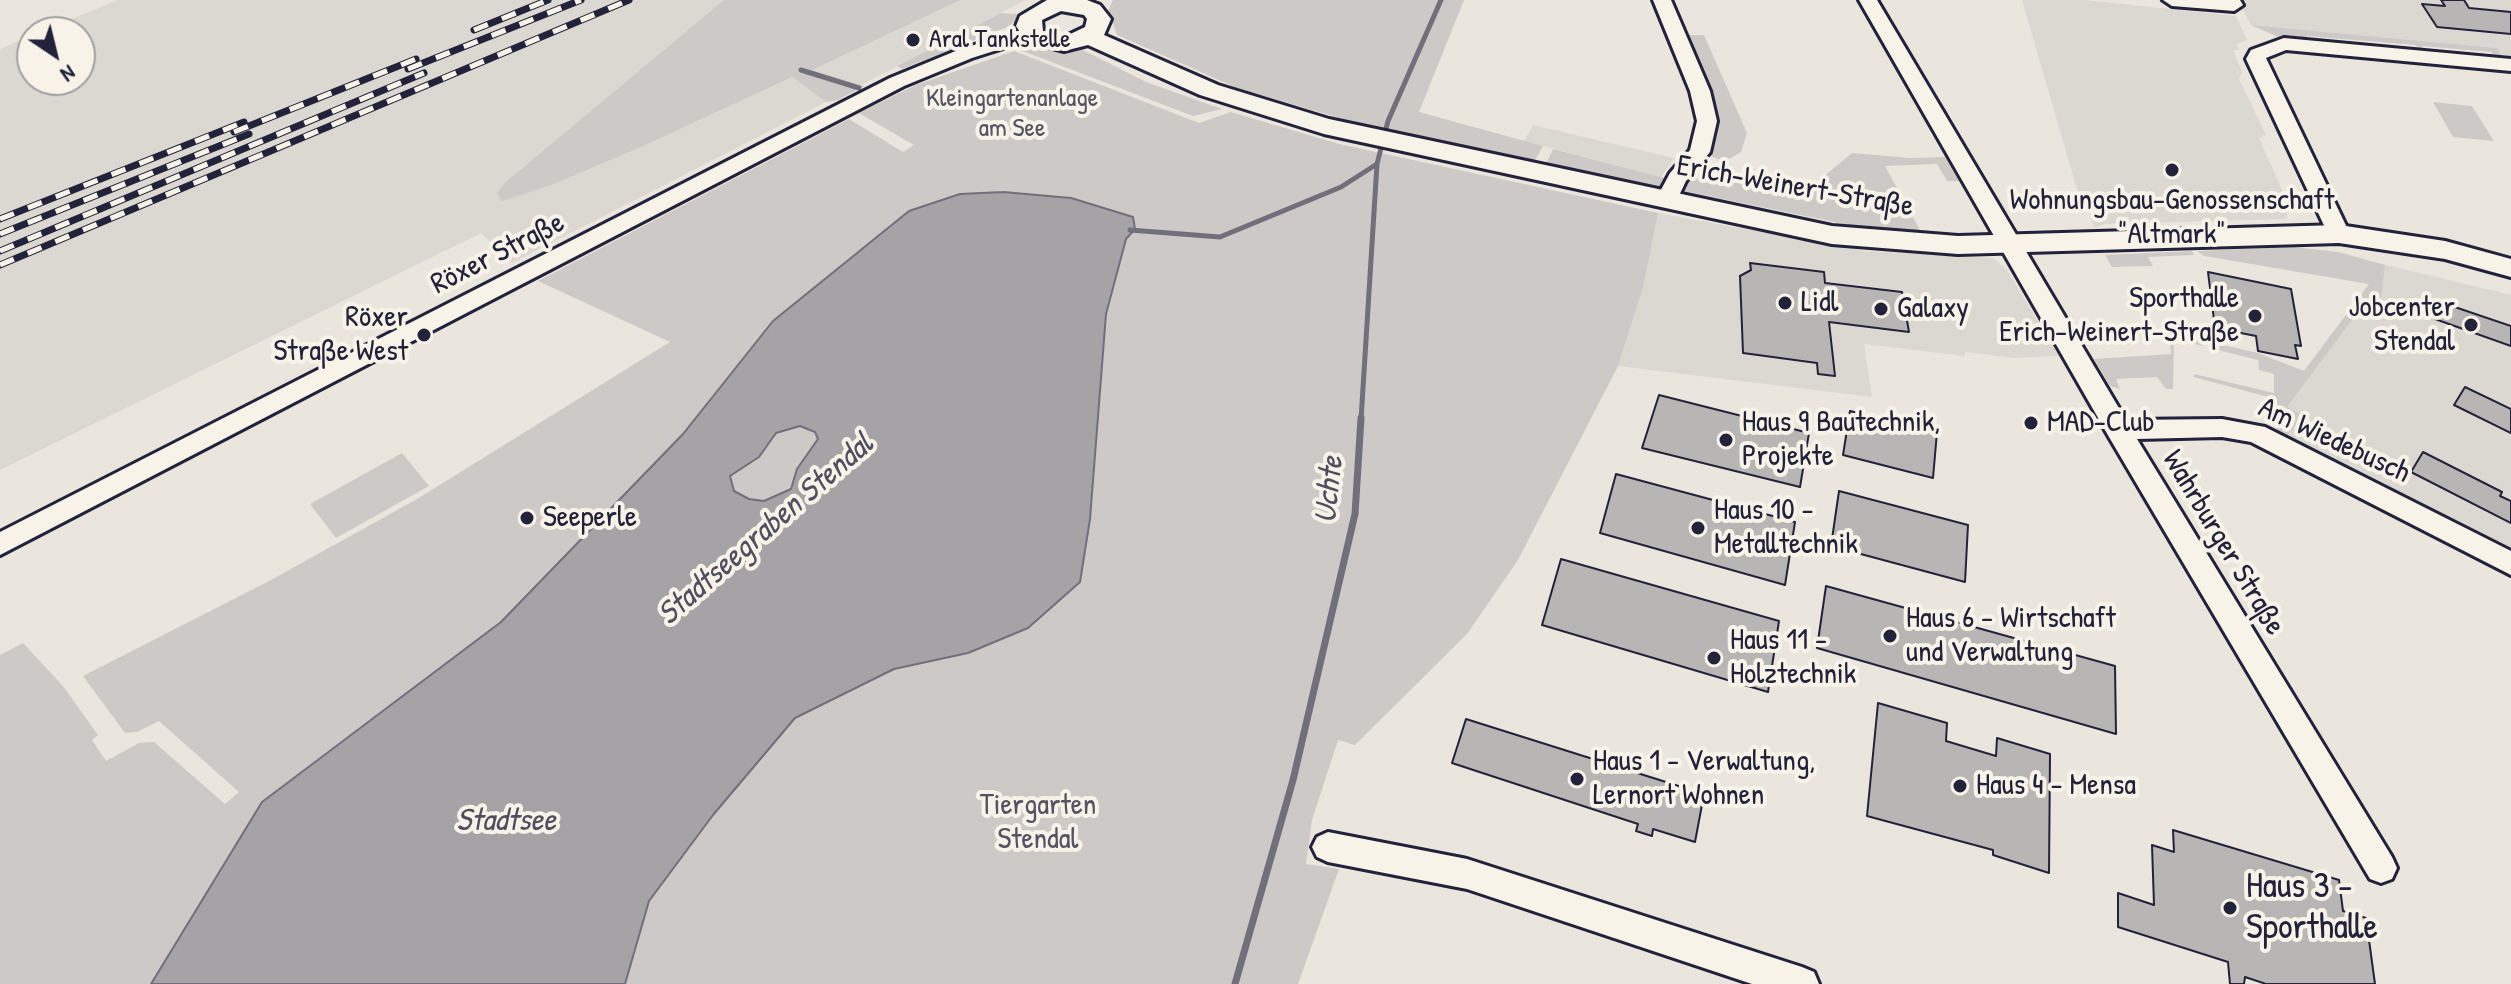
<!DOCTYPE html>
<html>
<head>
<meta charset="utf-8">
<style>
	body { margin:0 }
	#map { position:relative; width:2511px; height:984px; overflow:hidden; background:#eae6de; font-family:"Patrick Hand",sans-serif }
	canvas { display:block }
	.north { position:absolute; left:16px; top:16px; width:80px; height:80px; box-sizing:border-box; background:#f7f3e8; border:2px solid #a29fa3; border-radius:50%; rotate:145deg; font-size:22px; font-weight:700; line-height:32px; text-align:center; color:#22223b }
	.north::after { content:''; display:block; margin:auto; width:28px; height:36px; background:#22223b; clip-path:polygon(50% 0,100% 100%,50% 72%,0 100%) }
</style>
</head>
<body>
<div id="map">
<canvas width="2511" height="984"></canvas>
<div class="north">N</div>
</div>
<script>
const context = document.querySelector('canvas').getContext('2d');
context.lineJoin = 'round';
function paint(path, color) {
  context.fillStyle = color;
  context.fill(path, 'evenodd');
}
function toPath(rows) {
  const path = new Path2D();
  for (const r of rows) {
    path.moveTo(r[0], r[1]);
    for (let i = 2; i < r.length; i += 2) path.lineTo(r[i], r[i + 1]);
  }
  return path;
}
function trace(path, color, width, dash) {
  context.strokeStyle = color;
  context.lineWidth = width;
  context.lineCap = dash ? 'butt' : 'round';
  context.setLineDash(dash || []);
  context.stroke(path);
}
function write(font, color, halo, rows, align = 'center') {
  context.font = font + ' "Patrick Hand",sans-serif';
  context.lineWidth = 8;
  context.setLineDash([]);
  context.textBaseline = 'middle';
  context.strokeStyle = halo;
  context.fillStyle = color;
  for (const [text, x, y, turn = 0] of rows) {
    context.save();
    context.translate(x, y);
    context.rotate((+turn || 0) * Math.PI / 180);
    context.textAlign = isNaN(turn) ? turn : align;
    if (halo) context.strokeText(text, 0, 0);
    context.fillText(text, 0, 0);
    context.restore();
  }
}
paint(toPath([
	[118,0,1026,0,861,85,811,71,793,78,826,102,512,263,481,233,0,470,0,49,32,35,32,80,80,80,80,32,40,32],
	[2022,0,2085,0,2236,16,2247,40,2237,44,2239,50,2233,50,2242,72,2239,79,2266,135,2259,138,2287,201,2287,219,2105,224,2094,228,2086,204,2081,203],
	[2238,0,2511,0,2511,56,2501,55,2496,48,2251,25],
	[1533,125,1674,158,1661,177,1524,141],
	[1658,213,1865,251,1993,258,2007,270,2059,356,2016,358,1965,352,1965,356,1864,344,1872,397,1618,366,1643,288],
	[2370,261,2511,295,2511,552,2283,435,2278,406,2370,283]
]), '#dbd8d2');
paint(toPath([
	[724,0,960,0,812,70,864,86,838,100,826,102,792,77,643,146,549,186,502,201,497,193,506,182],
	[1113,0,1464,0,1419,112,1543,146,1534,162,1370,127,1237,88,1117,35,1108,11],
	[1001,13,1020,14,1010,26,902,69,897,66],
	[2251,25,2497,48,2503,59,2496,58,2491,52,2422,46,2424,52,2415,45,2307,36,2307,39,2283,39],
	[1688,35,1704,35,1747,133,1741,152,1724,162,1709,155,1715,135,1707,86],
	[1025,48,1060,52,1081,49,1146,82,1222,109,1193,116,1020,50],
	[1014,51,1199,123,1231,112,1339,144,1658,213,1643,288,1618,366,1518,560,1467,634,1355,745,1338,740,1312,820,1306,864,1339,869,1298,984,0,984,0,655,23,643,63,686,98,735,92,740,106,761,139,743,154,742,225,804,239,792,159,721,137,732,125,733,83,676,271,580,417,499,670,342,538,281,849,119,903,152,914,145,859,113,916,85],
	[2433,102,2472,106,2494,141,2453,137],
	[1553,149,1661,177,1667,179,1663,187,1546,164],
	[1852,153,1910,158,1945,157,1959,181,1947,181,1937,164,1885,166,1921,232,1849,225,1679,190,1694,171,1712,165,1715,166,1708,171,1817,182],
	[2294,247,2338,252,2385,265,2379,312,2363,305,2287,407,2304,416,2285,438,2278,435,2272,398,2194,377,2194,374,2274,393,2274,374,2259,370,2258,360,2210,348,2209,342,2258,353,2304,371,2369,284,2204,256,2197,251],
	[2192,251,2194,255,2148,257,2153,266,2112,267,2105,255],
	[2169,333,2202,340,2203,346,2174,339,2173,389,2166,389,2157,377,2116,379,2120,389,2110,386,2094,359,2171,354],
	[402,453,429,486,336,538,310,504]
]), '#cdc9c6');
const water = toPath([
	[1003,192,1071,198,1133,217,1135,229,1126,239,1106,314,1090,519,1080,582,1028,628,968,653,894,669,795,718,713,815,649,901,625,984,151,984,262,802,501,622,683,434,773,321,909,211,960,194,1003,192],
	[800,426,815,432,818,439,797,469,791,489,764,501,749,499,734,491,730,476,759,457,776,433,800,426]
]);
paint(water, '#a6a3a6');
trace(water, '#716f7b', 2);
trace(toPath([
	[801,70,859,88],
	[1130,230,1220,237,1341,187,1377,164],
	[1361,420,1377,164,1388,121,1441,0]
]), '#716f7b', 5);
trace(toPath([
	[1235,984,1293,780,1355,514,1361,418]
]), '#716f7b', 7);
const building = toPath([
	[2441,0,2464,0,2469,8,2511,12,2511,34,2437,27,2422,4,2445,6,2441,0],
	[1750,263,1824,272,1825,283,1902,292,1909,332,1829,322,1835,376,1818,374,1817,363,1743,353,1740,276,1751,270,1750,263],
	[2208,272,2291,289,2301,346,2295,345,2298,359,2258,351,2256,336,2215,328,2208,272],
	[2440,302,2511,326,2511,346,2435,319,2440,302],
	[2465,387,2511,409,2511,433,2454,405,2465,387],
	[1659,395,1809,433,1800,487,1642,448,1659,395],
	[1850,411,1937,432,1933,478,1843,455,1850,411],
	[2423,452,2502,492,2500,496,2511,501,2511,523,2411,472,2423,452],
	[1616,474,1795,522,1785,585,1600,533,1616,474],
	[1839,491,1968,525,1965,582,1831,546,1839,491],
	[1561,559,1779,621,1768,692,1542,625,1561,559],
	[1826,586,2115,666,2116,734,1817,648,1826,586],
	[1878,703,1947,723,1946,741,1996,756,1997,738,2050,754,2049,873,1993,855,1993,850,1867,816,1878,703],
	[1466,719,1704,794,1695,842,1653,829,1652,836,1636,831,1638,824,1452,763,1466,719],
	[2173,830,2339,880,2343,911,2366,918,2375,984,2266,984,2245,977,2244,984,2230,984,2228,962,2118,927,2118,893,2154,905,2152,845,2174,852,2173,830]
]);
paint(building, '#b8b6b5');
trace(building, '#22223b', 2);
const minor = toPath([
	[1653,0,1671,0,1710,91,1717,121,1710,152,1686,181,1675,204,1667,206,1656,199,1670,173,1690,150,1697,121,1690,91,1653,0],
	[1859,0,1877,0,2126,420,2222,419,2265,427,2511,551,2511,575,2251,442,2222,437,2137,439,2392,857,2397,868,2392,879,2381,883,2370,879,2109,437,1859,0],
	[2163,0,2240,0,2243,5,2234,11,2172,6,2163,0],
	[1031,27,1038,29,1038,37,972,58,904,86,0,555,0,532,890,78,958,50,1031,27],
	[2284,38,2511,59,2511,71,2286,50,2266,58,2350,234,2339,241,2328,234,2246,59,2251,50,2284,38],
	[1328,832,1467,859,1802,967,1814,972,1819,984,1752,984,1467,889,1328,862,1317,857,1312,847,1317,837,1328,832]
]);
const tertiary = toPath([
	[1047,0,1087,0,1100,5,1111,19,1104,35,1218,85,1329,119,1832,226,1958,236,2339,225,2445,241,2511,259,2511,277,2445,259,2339,243,1958,254,1832,244,1324,134,1200,95,1088,45,1064,51,1026,41,1016,26,1020,16,1047,0],
	[1061,11,1084,15,1087,19,1085,27,1064,37,1043,31,1042,20,1061,11]
]);
trace(minor, '#22223b', 6);
trace(tertiary, '#22223b', 6);
paint(minor, '#f7f3e8');
paint(tertiary, '#f7f3e8');
const rail = toPath([
	[474,30,548,0],
	[408,69,581,0],
	[234,132,416,59],
	[0,219,244,122],
	[0,234,249,134],
	[0,251,424,73],
	[0,265,629,0]
]);
trace(rail, '#22223b', 7);
trace(rail, '#f7f3e8', 5, [15]);
for (const [x, y, r, color] of [
	[913,40,8,"#22223b"],
	[2172,170,8,"#22223b"],
	[1785,303,8,"#22223b"],
	[1881,309,8,"#22223b"],
	[2255,316,8,"#22223b"],
	[2471,325,8,"#22223b"],
	[424,335,8,"#22223b"],
	[2031,423,8,"#22223b"],
	[1726,440,8,"#22223b"],
	[527,518,8,"#22223b"],
	[1698,528,8,"#22223b"],
	[1890,636,8,"#22223b"],
	[1714,658,8,"#22223b"],
	[1577,779,8,"#22223b"],
	[1960,786,8,"#22223b"],
	[2230,908,8,"#22223b"]
]) {
  const dot = new Path2D();
  dot.arc(x, y, r, 0, 2 * Math.PI);
  context.fillStyle = color;
  context.fill(dot);
  trace(dot, '#f7f3e8', 3);
}
write('26px', '#22223b', '#f7f3e8', [
	["Aral Tankstelle",929,40]
], 'left');
write('26px', '#555465', '#f7f3e8', [
	["Kleingartenanlage",1012,99],
	["am See",1012,129]
]);
write('30px', '#22223b', '#f7f3e8', [
	["Erich-Weinert-Straße",1795,187,10],
	["Röxer Straße",498,254,-27],
	["Am Wiedebusch",2334,441,25],
	["Wahrburger Straße",2223,543,59]
]);
write('30px', '#22223b', '#f7f3e8', [
	["Wohnungsbau-Genossenschaft",2172,201,"center"],
	["\"Altmark\"",2172,235,"center"],
	["Sporthalle",2239,299,"right"],
	["Erich-Weinert-Straße",2239,333,"right"],
	["Lidl",1801,303],
	["Jobcenter",2455,308,"right"],
	["Stendal",2455,342,"right"],
	["Galaxy",1897,309],
	["Röxer",408,318,"right"],
	["Straße West",408,352,"right"],
	["Haus 9 Bautechnik,",1742,423],
	["Projekte",1742,457],
	["MAD-Club",2047,423],
	["Haus 10 -",1714,511],
	["Metalltechnik",1714,545],
	["Seeperle",543,518],
	["Haus 6 - Wirtschaft",1906,619],
	["und Verwaltung",1906,653],
	["Haus 11 -",1730,641],
	["Holztechnik",1730,675],
	["Haus 1 - Verwaltung,",1593,762],
	["Lernort Wohnen",1593,796],
	["Haus 4 - Mensa",1976,786]
], 'left');
write('30px', '#555465', '#f7f3e8', [
	["Tiergarten",1038,806],
	["Stendal",1038,840]
]);
write('italic 32px', '#504f60', '#f7f3e8', [
	["Uchte",1330,490,-84],
	["Stadtseegraben Stendal",766,530,-41],
	["Stadtsee",506,821]
]);
write('36px', '#22223b', '#f7f3e8', [
	["Haus 3 -",2246,887],
	["Sporthalle",2246,928]
], 'left');
</script>
</body>
</html>
